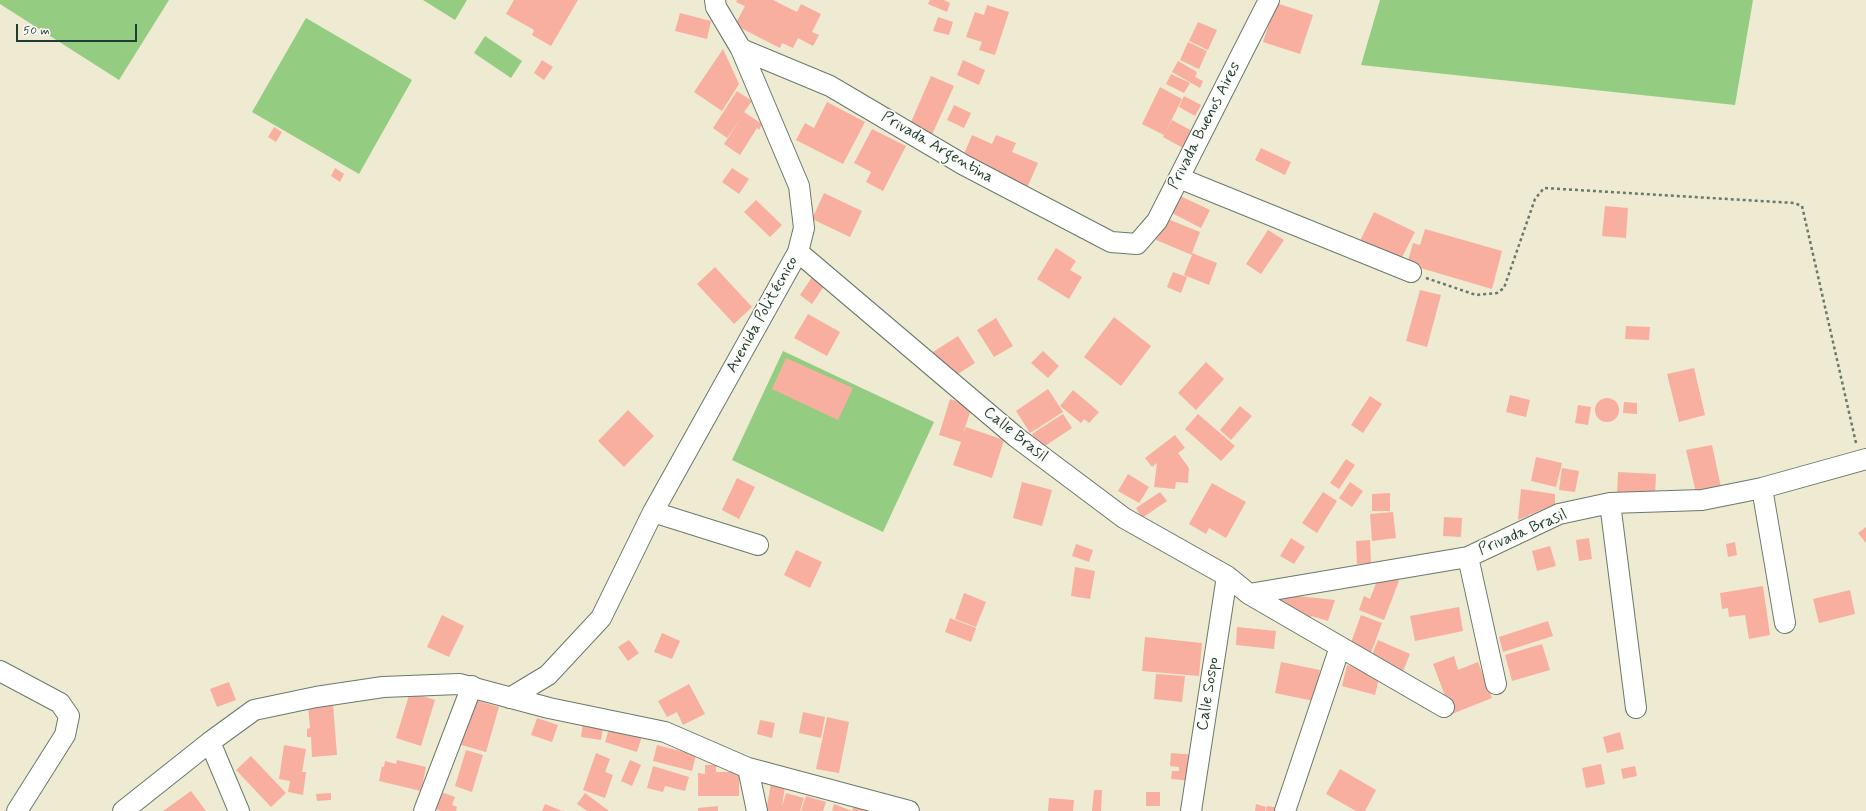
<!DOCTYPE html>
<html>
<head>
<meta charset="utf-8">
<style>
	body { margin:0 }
	#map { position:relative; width:1866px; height:811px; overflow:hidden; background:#efead2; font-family:Mynerve,sans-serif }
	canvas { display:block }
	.scale { position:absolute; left:16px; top:24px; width:121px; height:18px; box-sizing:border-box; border:2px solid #1f3d34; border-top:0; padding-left:5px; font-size:12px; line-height:14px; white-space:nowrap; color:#1f3d34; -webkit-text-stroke:3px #fdfcf7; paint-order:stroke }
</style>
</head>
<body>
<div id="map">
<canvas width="1866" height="811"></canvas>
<div class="scale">50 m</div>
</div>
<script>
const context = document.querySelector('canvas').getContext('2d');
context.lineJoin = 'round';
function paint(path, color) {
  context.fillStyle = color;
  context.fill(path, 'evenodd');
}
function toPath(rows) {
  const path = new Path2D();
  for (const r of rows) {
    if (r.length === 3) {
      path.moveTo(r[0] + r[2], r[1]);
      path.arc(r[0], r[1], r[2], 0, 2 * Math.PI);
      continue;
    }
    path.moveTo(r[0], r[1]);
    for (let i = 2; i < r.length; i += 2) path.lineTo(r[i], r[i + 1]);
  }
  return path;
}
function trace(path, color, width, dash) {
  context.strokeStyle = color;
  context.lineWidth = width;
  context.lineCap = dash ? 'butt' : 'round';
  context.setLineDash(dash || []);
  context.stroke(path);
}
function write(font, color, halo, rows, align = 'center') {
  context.font = font + ' Mynerve,sans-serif';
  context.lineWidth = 3.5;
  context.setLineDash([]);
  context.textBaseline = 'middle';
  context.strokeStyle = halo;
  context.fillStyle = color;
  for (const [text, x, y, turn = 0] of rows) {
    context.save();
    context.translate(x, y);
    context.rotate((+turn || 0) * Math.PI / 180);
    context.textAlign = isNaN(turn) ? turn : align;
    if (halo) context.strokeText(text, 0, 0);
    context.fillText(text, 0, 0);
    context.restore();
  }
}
paint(toPath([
	[0,0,169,0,119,80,0,4],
	[423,0,467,0,455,20],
	[1380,0,1753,0,1735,105,1361,65],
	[306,18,412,80,359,174,252,112],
	[485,36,522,61,511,78,474,53],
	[783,351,934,422,883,532,732,460]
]), '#94cd81');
paint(toPath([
	[514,0,578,0,551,46,532,35,534,30,506,14],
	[737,0,773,0,797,12,801,4,821,14,812,32,819,35,813,46,798,38,793,48,782,43,780,48,735,25,745,6,736,2],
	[930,0,944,0,950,3,947,12,928,4],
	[1276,3,1313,15,1300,54,1263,42],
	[987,5,1009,12,995,55,979,50,982,42,966,37,975,12,984,15],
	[680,13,711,21,707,39,675,31],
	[938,17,953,22,949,35,933,31],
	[1198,22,1217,30,1208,50,1189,41],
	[1188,42,1207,51,1199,69,1180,60],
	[723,49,739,84,722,111,694,92],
	[542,60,553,67,544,80,534,73],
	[963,60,985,70,979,85,957,75],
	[1178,61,1197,72,1195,77,1203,81,1200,88,1172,72],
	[1171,74,1190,83,1184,93,1166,84],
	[931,76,954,86,930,139,908,129],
	[1160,87,1182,99,1164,135,1142,124],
	[737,91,752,101,744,112,762,124,759,130,757,128,740,155,724,144,740,119,727,138,713,128],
	[1184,96,1201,105,1195,116,1179,107],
	[827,102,865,122,843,164,796,140,805,123,814,128],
	[954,105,971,113,964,128,947,120],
	[1172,120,1192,131,1183,148,1163,137],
	[274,127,282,132,276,142,268,137],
	[872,129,906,146,883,191,866,182,871,172,854,163],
	[972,135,992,144,996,135,1016,143,1012,152,1038,163,1026,190,961,161],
	[1261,148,1291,162,1285,175,1255,160],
	[335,168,344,174,340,182,331,176],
	[732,168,749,179,739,194,722,182],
	[824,193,862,211,850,237,812,219],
	[1178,195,1210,210,1201,228,1170,212],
	[756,200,782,225,770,237,744,212],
	[1605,206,1628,208,1626,238,1602,236],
	[1374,212,1415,232,1398,265,1358,245],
	[1165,218,1200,232,1192,253,1217,263,1209,285,1184,275,1192,255,1156,240],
	[1425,229,1502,251,1492,289,1407,264,1413,243,1420,245],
	[1268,230,1284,240,1261,274,1246,264],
	[1056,248,1076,261,1070,270,1082,277,1069,299,1037,279],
	[715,267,752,307,734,324,697,284],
	[1173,272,1187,277,1181,293,1167,287],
	[812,277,824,286,812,304,800,295],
	[1420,290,1441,295,1427,347,1406,341],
	[808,314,840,332,827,356,794,338],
	[1114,317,1151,346,1121,386,1084,357],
	[996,318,1013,346,994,357,977,330],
	[1626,326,1650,327,1649,340,1625,339],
	[958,336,975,363,950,379,933,352],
	[1043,351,1059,366,1048,378,1031,363],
	[786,358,853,388,838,420,772,389],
	[1206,362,1224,379,1196,410,1178,393],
	[1694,368,1705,415,1679,422,1667,374],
	[1048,389,1063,412,1030,433,1016,411],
	[1073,390,1099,412,1089,423,1084,419,1081,423,1060,406],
	[1510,395,1530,400,1526,417,1506,412],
	[1370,396,1382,404,1363,433,1351,425],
	[1607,410,12],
	[950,399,972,406,963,434,966,427,1004,440,992,478,953,465,961,442,939,435],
	[1624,402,1637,403,1637,414,1623,413],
	[1578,405,1591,407,1588,425,1575,423],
	[1240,406,1252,416,1231,440,1220,430],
	[628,410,654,436,624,467,598,441],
	[1063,414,1072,428,1042,448,1032,434],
	[1198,414,1235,446,1221,461,1185,429],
	[1175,435,1185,448,1178,453,1189,468,1188,483,1176,482,1175,489,1154,487,1157,463,1152,467,1145,458],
	[1712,445,1722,492,1697,497,1686,450],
	[1536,457,1562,463,1556,487,1531,481],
	[1346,459,1355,465,1339,489,1330,483],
	[1562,468,1579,471,1575,492,1559,490],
	[1618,472,1656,474,1655,496,1617,495],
	[1128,474,1149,487,1139,503,1118,491],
	[737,478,755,487,739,519,722,510],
	[1022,482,1052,490,1042,526,1013,518],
	[1350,482,1363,491,1352,507,1339,498],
	[1212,483,1246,502,1226,538,1209,528,1206,534,1189,524],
	[1521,489,1555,494,1555,504,1518,520],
	[1160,492,1167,501,1142,518,1136,508],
	[1323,492,1337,501,1317,533,1302,523],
	[1390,493,1390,511,1372,511,1372,494],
	[1393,512,1396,538,1372,541,1370,514],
	[1444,517,1462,518,1461,537,1443,536],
	[1866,527,1866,543,1858,533],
	[1291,538,1305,547,1294,564,1280,556],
	[1589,538,1592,559,1579,561,1576,540],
	[1370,540,1371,563,1357,564,1356,541],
	[1735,542,1737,555,1728,557,1726,544],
	[1076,544,1093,550,1089,562,1072,556],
	[1550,546,1556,566,1537,571,1532,551],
	[796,550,822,562,810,588,784,575],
	[1075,567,1095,571,1090,599,1071,596],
	[1380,573,1399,581,1384,620,1359,610,1364,596,1370,599],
	[1763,586,1770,635,1749,639,1745,615,1729,617,1728,608,1722,609,1720,593],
	[1850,590,1855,614,1819,623,1813,599],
	[964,593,986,602,976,627,955,619],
	[1279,594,1335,600,1328,621,1311,616,1308,624,1275,607],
	[1459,607,1463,631,1415,641,1410,616],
	[442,615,464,626,449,657,427,647],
	[1361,615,1382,623,1369,658,1348,651],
	[950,618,976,628,971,642,945,632],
	[1548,621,1553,636,1503,652,1499,637],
	[1237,627,1276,631,1274,649,1236,645],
	[662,633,680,641,672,659,654,652],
	[1145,637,1202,643,1199,676,1142,671],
	[629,640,639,653,628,661,618,647],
	[1378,640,1410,654,1401,676,1369,662],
	[1542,644,1550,670,1512,681,1505,655],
	[1454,656,1458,670,1478,662,1492,698,1452,714,1433,664],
	[1281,662,1320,670,1314,701,1275,693],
	[1347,665,1380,674,1375,695,1342,686],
	[1156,674,1185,676,1182,702,1154,699],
	[229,682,236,700,217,707,210,689],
	[689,684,705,714,683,725,677,712,667,717,658,701],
	[410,692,435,700,421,746,396,738],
	[472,699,499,707,486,752,458,744],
	[333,704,337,755,312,757,311,737,307,737,307,729,310,728,308,706],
	[803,712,825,717,821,738,799,733],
	[827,717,849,722,839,773,816,769],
	[537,718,558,725,552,742,531,735],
	[760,720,775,723,772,738,757,734],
	[583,724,603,727,601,740,581,737],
	[610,726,642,736,637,752,605,742],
	[1620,732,1624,749,1607,753,1603,737],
	[284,745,306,749,302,772,306,772,303,795,288,792,290,781,279,779],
	[657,745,696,755,692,771,653,761],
	[466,750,483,755,472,792,455,786],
	[596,753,610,759,605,772,613,775,605,798,583,790],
	[1171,753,1196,755,1193,781,1171,779,1172,771,1179,771,1179,767,1170,766],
	[251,756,286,793,271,807,236,770],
	[397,760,426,767,421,791,379,781,382,766,384,767,385,761,396,764],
	[630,760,641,765,632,786,621,781],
	[1601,764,1605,784,1586,788,1582,768],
	[705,765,716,765,716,772,739,772,739,796,698,796,698,773,705,774],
	[653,766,689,777,685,791,665,786,663,792,647,788],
	[1635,766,1637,776,1623,779,1621,769],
	[1340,769,1376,790,1365,811,1356,811,1326,794],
	[771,784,785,786,782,807,786,793,804,798,800,811,766,811],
	[1094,790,1102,790,1101,811,1092,811],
	[191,791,206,811,163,811],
	[441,792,455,797,452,805,457,807,456,811,441,811,435,809],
	[1146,792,1160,792,1160,806,1146,806],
	[331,793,331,800,317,801,316,794],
	[585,793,609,811,587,811,577,804],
	[806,796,826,802,823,811,801,811],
	[1049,798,1074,800,1073,811,1048,811],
	[545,804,562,811,542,811],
	[834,804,852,811,854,806,867,811,832,811],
	[1256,804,1266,807,1265,811,1255,811],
	[718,806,718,811,698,811,698,808],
	[1267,806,1281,808,1280,811,1266,811]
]), '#f9af9f');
const minor = toPath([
	[741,49,830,86,964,165,1111,242,1137,244,1157,221,1269,0],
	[1179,178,1411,272],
	[798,252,1016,437,1124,518,1227,576,1249,594,1444,707],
	[1762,488,1785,623],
	[1610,503,1636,708],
	[653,512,758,545],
	[1468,557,1496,684],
	[1249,594,1468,557,1559,514,1610,503,1702,500,1762,488,1866,459],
	[0,671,60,703,69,716,65,735,17,811],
	[510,698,548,675,601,618,653,512,798,252,804,228,799,186,741,49,716,7,715,0],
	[210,742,239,811],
	[748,768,757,811],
	[123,811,210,742,254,710,316,697,383,687,459,684,549,708,665,732,748,768,909,811],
	[424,811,472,686],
	[1191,811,1227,576],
	[1285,811,1340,647]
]);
trace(minor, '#687a6b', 22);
trace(toPath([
	[1426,278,1476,295,1497,293,1504,288,1535,199,1544,188,1794,203,1802,206,1856,443]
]), '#687a6b', 2.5, [3, 3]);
trace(minor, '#fff', 20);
write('16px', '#1f3d34', '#fdfcf7', [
	["Privada Buenos Aires",1205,126,-63],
	["Privada Argentina",937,148,30],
	["Avenida Politécnico",763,315,-61],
	["Calle Brasil",1015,435,39],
	["Privada Brasil",1523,533,-23],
	["Calle Sospo",1209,694,-81]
]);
</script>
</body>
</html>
